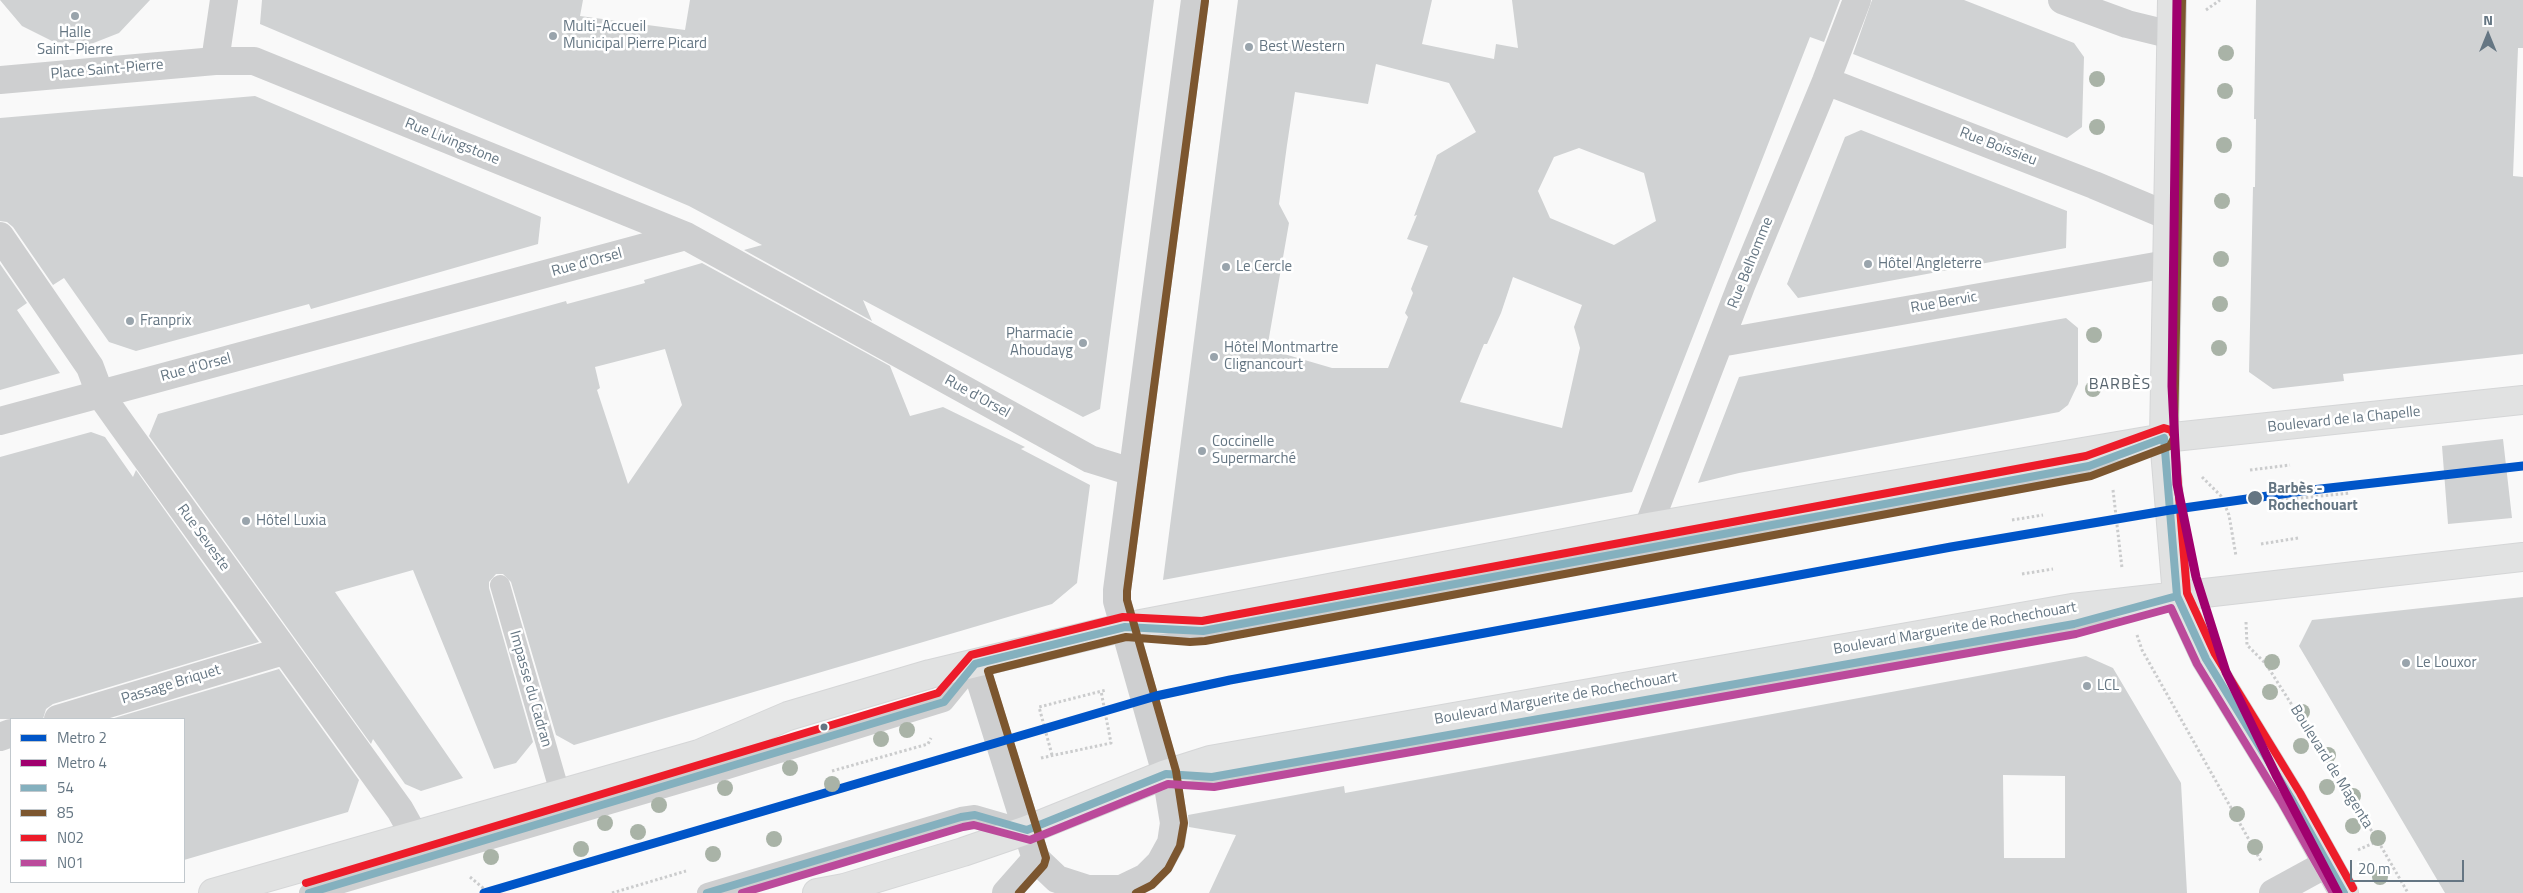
<!DOCTYPE html>
<html>
<head>
<meta charset="utf-8">
<style>
	body { margin:0 }
	#map { position:relative; width:2523px; height:893px; overflow:hidden; background:#f9f9f9; font-family:"Titillium Web",sans-serif }
	canvas { display:block }
	.legend { position:absolute; left:10px; top:718px; width:175px; height:165px; box-sizing:border-box; background:#fff; border:1px solid #c1c8cd; margin:0; padding:6px 9px; list-style:none; font-size:15px; color:#657683 }
	.legend li { display:flex; align-items:center; gap:10px; height:25px }
	.legend b { width:25px; border:1px solid #c1c8cd }
	.north { position:absolute; left:2463px; top:10px; width:50px; height:50px; -webkit-text-stroke:4px #fff; paint-order:stroke; rotate:0deg; font-size:14px; font-weight:700; line-height:20px; text-align:center; color:#657683 }
	.north::after { content:''; display:block; margin:auto; width:18px; height:22px; background:#657683; clip-path:polygon(50% 0,100% 100%,50% 72%,0 100%) }
	.scale { position:absolute; left:2350px; top:860px; width:114px; height:22px; box-sizing:border-box; border:2px solid #657683; border-top:0; padding-left:6px; font-size:15px; line-height:18px; white-space:nowrap; color:#657683; -webkit-text-stroke:4px #fff; paint-order:stroke }
</style>
</head>
<body>
<div id="map">
<canvas width="2523" height="893"></canvas>
<ul class="legend">
<li><b style="height:6px;background:#0055c8"></b>Metro 2</li>
<li><b style="height:6px;background:#a0006e"></b>Metro 4</li>
<li><b style="height:6px;background:#84b0be"></b>54</li>
<li><b style="height:6px;background:#7c562f"></b>85</li>
<li><b style="height:6px;background:#ed1c2a"></b>N02</li>
<li><b style="height:6px;background:#bb4a9b"></b>N01</li>
</ul>
<div class="north">N</div>
<div class="scale">20 m</div>
</div>
<script>
const context = document.querySelector('canvas').getContext('2d');
context.lineJoin = 'round';
function paint(path, color) {
  context.fillStyle = color;
  context.fill(path, 'evenodd');
}
function toPath(rows) {
  const path = new Path2D();
  for (const r of rows) {
    path.moveTo(r[0], r[1]);
    for (let i = 2; i < r.length; i += 2) path.lineTo(r[i], r[i + 1]);
  }
  return path;
}
function trace(path, color, width, dash) {
  context.strokeStyle = color;
  context.lineWidth = width;
  context.lineCap = dash ? 'butt' : 'round';
  context.setLineDash(dash || []);
  context.stroke(path);
}
function write(font, color, halo, rows, align = 'center') {
  context.font = font + ' "Titillium Web",sans-serif';
  context.lineWidth = 5;
  context.setLineDash([]);
  context.textBaseline = 'middle';
  context.strokeStyle = halo;
  context.fillStyle = color;
  for (const [text, x, y, turn = 0] of rows) {
    context.save();
    context.translate(x, y);
    context.rotate((+turn || 0) * Math.PI / 180);
    context.textAlign = isNaN(turn) ? turn : align;
    if (halo) context.strokeText(text, 0, 0);
    context.fillText(text, 0, 0);
    context.restore();
  }
}
paint(toPath([
	[0,0,150,0,119,33,91,44,54,42,22,26],
	[262,0,583,0,580,16,685,30,690,0,1154,0,1100,409,1083,417,863,300,872,321,744,250,762,245,689,206,260,24],
	[1238,0,1432,0,1422,44,1494,59,1496,44,1518,48,1512,0,1840,0,1824,42,1810,37,1632,492,1163,580],
	[1376,64,1449,83,1476,132,1437,155,1414,216,1417,215,1407,239,1428,246,1411,289,1413,293,1405,313,1408,317,1388,368,1332,368,1267,349,1289,223,1279,204,1287,145,1295,92,1368,104],
	[1579,148,1644,173,1656,221,1614,245,1550,218,1538,191,1554,157],
	[1513,277,1582,305,1574,327,1580,348,1562,428,1460,402,1484,344,1487,344,1501,313],
	[1872,0,1964,0,2074,43,2084,57,2082,127,2067,138,1853,54],
	[2256,0,2523,0,2523,48,2518,48,2513,176,2523,177,2523,354,2343,374,2344,381,2273,389,2249,372,2253,187,2255,187,2256,119,2254,119],
	[255,96,541,217,538,244,311,309,309,304,136,351,109,342,64,278,53,285,13,227,7,222,0,221,0,118],
	[1861,130,2067,211,2066,248,1798,298,1787,284,1845,137],
	[702,263,890,366,910,416,943,407,1025,447,1021,449,1090,485,1077,583,1052,604,574,745,556,735,511,582,503,574,496,574,489,582,489,588,533,742,516,763,494,769,413,570,335,592,463,778,421,791,405,784,373,739,371,744,149,436,158,414,566,301,567,304,645,283,644,280],
	[665,349,682,405,628,484,597,390,600,388,595,367],
	[0,264,27,303,17,310,60,373,0,390],
	[2066,318,2078,328,2078,384,2068,405,2059,412,1739,473,1698,483,1739,377],
	[91,432,105,437,133,477,136,470,259,642,53,704,46,709,43,719,0,719,0,457],
	[2503,439,2512,518,2448,524,2442,446],
	[2523,597,2523,893,2445,893,2299,646,2312,620],
	[2086,656,2113,668,2181,783,2187,893,1209,893,1236,835,1189,827,1188,815,1344,786,1345,793],
	[2003,775,2065,776,2065,858,2004,858],
	[279,669,359,780,348,812,184,860,184,719,111,719]
]), '#d0d2d3');
const primary = toPath([
	[2172,0,2164,438,2177,596,2206,659,2291,798,2344,893],
	[213,893,699,754,788,716,930,674,1125,627,1648,527,2164,438,2523,400],
	[817,893,844,888,963,852,1027,830,1166,774,1210,760,2072,608,2523,557]
]);
trace(primary, '#d5d6d7', 30);
trace(toPath([
	[2206,10,2220,0],
	[2250,470,2290,465],
	[2202,477,2221,496,2229,515,2236,556],
	[2113,490,2122,568],
	[2271,501,2350,493],
	[2012,520,2043,515],
	[2261,544,2298,538],
	[2022,574,2053,569],
	[2246,622,2247,645,2266,664,2378,841,2408,893],
	[2137,635,2142,650,2261,861],
	[1052,755,1039,707,1106,690],
	[1041,758,1111,743,1101,691],
	[832,771,928,744,931,738],
	[2358,850,2378,841],
	[470,877,489,893],
	[612,893,686,871]
]), '#cbcccd', 3, [2.5, 2.5]);
trace(toPath([
	[500,585,560,793],
	[1152,629,1203,631,2089,466,2121,455],
	[1178,775,1212,777,1921,652,2052,628,2111,613],
	[309,893,712,774,944,702,975,664],
	[707,893,961,817,975,815,1027,830]
]), '#cecfd0', 20);
trace(toPath([
	[2062,0,2127,24,2172,35],
	[215,61,224,0],
	[0,80,215,61,254,61,686,236,1090,459,1132,472],
	[1826,81,2094,185,2168,216],
	[0,236,90,367,100,394,122,425,400,810,414,835],
	[1720,343,2167,264],
	[0,421,686,236],
	[1648,527,1741,286,1826,81,1857,0],
	[975,664,1036,859,1057,879,1088,889,1121,889,1146,877,1160,863,1171,843,1174,823,1166,774,1117,601,1117,590,1195,0],
	[58,719,283,651],
	[0,737,11,733],
	[1006,893,1036,859],
	[2273,893,2328,863]
]), '#cecfd0', 28);
trace(primary, '#e1e2e2', 28);
trace(toPath([
	[309,893,944,702,975,664,1125,627,1203,631,2089,466,2164,438,2177,596,2206,659,2291,798,2344,893],
	[707,893,961,817,975,815,1027,830,1166,774,1212,777,2074,624,2177,596]
]), '#84b0be', 8);
trace(toPath([
	[1019,893,1044,865,1046,858,988,671,1126,637,1190,642,1205,641,2091,476,2170,446,2174,438,2182,0],
	[1136,893,1152,885,1168,869,1180,846,1184,823,1176,771,1127,600,1127,591,1205,1]
]), '#7c562f', 8);
trace(toPath([
	[306,883,938,693,971,655,1123,617,1202,621,2086,456,2164,428,2171,430,2174,436,2187,593,2215,654,2300,793,2353,888]
]), '#ed1c2a', 8);
trace(toPath([
	[742,893,963,827,974,825,1030,840,1168,784,1214,787,2076,634,2171,608,2197,664,2282,803,2333,893]
]), '#bb4a9b', 8);
trace(toPath([
	[484,893,1156,696,1230,680,1951,547,2170,510,2303,491,2523,466]
]), '#0055c8', 9);
trace(toPath([
	[2177,0,2172,386,2177,484,2196,577,2226,672,2277,777,2338,893]
]), '#a0006e', 9);
context.fillStyle = '#a9b3a7';
for (const [x, y] of [
	[2226,53],
	[2097,79],
	[2225,91],
	[2097,127],
	[2224,145],
	[2222,201],
	[2221,259],
	[2220,304],
	[2094,335],
	[2219,348],
	[2093,389],
	[2272,662],
	[2270,692],
	[2302,712],
	[907,730],
	[881,739],
	[2301,746],
	[2328,755],
	[790,768],
	[832,784],
	[2327,787],
	[725,788],
	[2353,796],
	[659,805],
	[2237,814],
	[605,823],
	[2353,826],
	[638,832],
	[2378,838],
	[774,839],
	[2255,847],
	[581,849],
	[713,854],
	[491,857],
	[2380,877]
]) {
  context.beginPath();
  context.arc(x, y, 8, 0, 2 * Math.PI);
  context.fill();
}
for (const [x, y, r, color] of [
	[75,16,5,"#99a4ac"],
	[553,36,5,"#99a4ac"],
	[1249,47,5,"#99a4ac"],
	[1868,264,5,"#99a4ac"],
	[1226,267,5,"#99a4ac"],
	[130,321,5,"#99a4ac"],
	[1083,343,5,"#99a4ac"],
	[1214,357,5,"#99a4ac"],
	[1202,451,5,"#99a4ac"],
	[2255,498,8,"#657683"],
	[246,521,5,"#99a4ac"],
	[2406,663,5,"#99a4ac"],
	[2087,686,5,"#99a4ac"],
	[824,727,4.5,"#657683"]
]) {
  const dot = new Path2D();
  dot.arc(x, y, r, 0, 2 * Math.PI);
  context.fillStyle = color;
  context.fill(dot);
  trace(dot, '#fff', 2);
}
write('15px', '#657683', '#fff', [
	["Multi-Accueil",563,27],
	["Municipal Pierre Picard",563,44],
	["Halle",75,33,"center"],
	["Saint-Pierre",75,50,"center"],
	["Best Western",1259,47],
	["Hôtel Angleterre",1878,264],
	["Le Cercle",1236,267],
	["Franprix",140,321],
	["Pharmacie",1073,334,"right"],
	["Ahoudayg",1073,351,"right"],
	["Hôtel Montmartre",1224,348],
	["Clignancourt",1224,365],
	["Coccinelle",1212,442],
	["Supermarché",1212,459],
	["Hôtel Luxia",256,521],
	["Le Louxor",2416,663],
	["LCL",2097,686]
], 'left');
write('15px', '#657683', '#fff', [
	["Place Saint-Pierre",107,70,-5],
	["Rue Livingstone",452,142,22],
	["Rue Boissieu",1998,147,21],
	["Rue d'Orsel",587,263,-15],
	["Rue Belhomme",1751,263,-68],
	["Rue Bervic",1944,303,-10],
	["Rue d'Orsel",196,368,-15],
	["Rue d'Orsel",977,397,29],
	["Boulevard de la Chapelle",2344,420,-6],
	["Rue Seveste",203,538,54],
	["Boulevard Marguerite de Rochechouart",1955,629,-10],
	["Passage Briquet",171,685,-17],
	["Impasse du Cadran",530,689,74],
	["Boulevard Marguerite de Rochechouart",1556,699,-10],
	["Boulevard de Magenta",2331,767,58]
]);
write('bold 15px', '#657683', '#fff', [
	["Barbès -",2268,489],
	["Rochechouart",2268,506]
], 'left');
context.letterSpacing = '1px';
write('16px', '#57646e', '#fff', [
	["BARBÈS",2120,385]
]);
context.letterSpacing = '0px';
</script>
</body>
</html>
